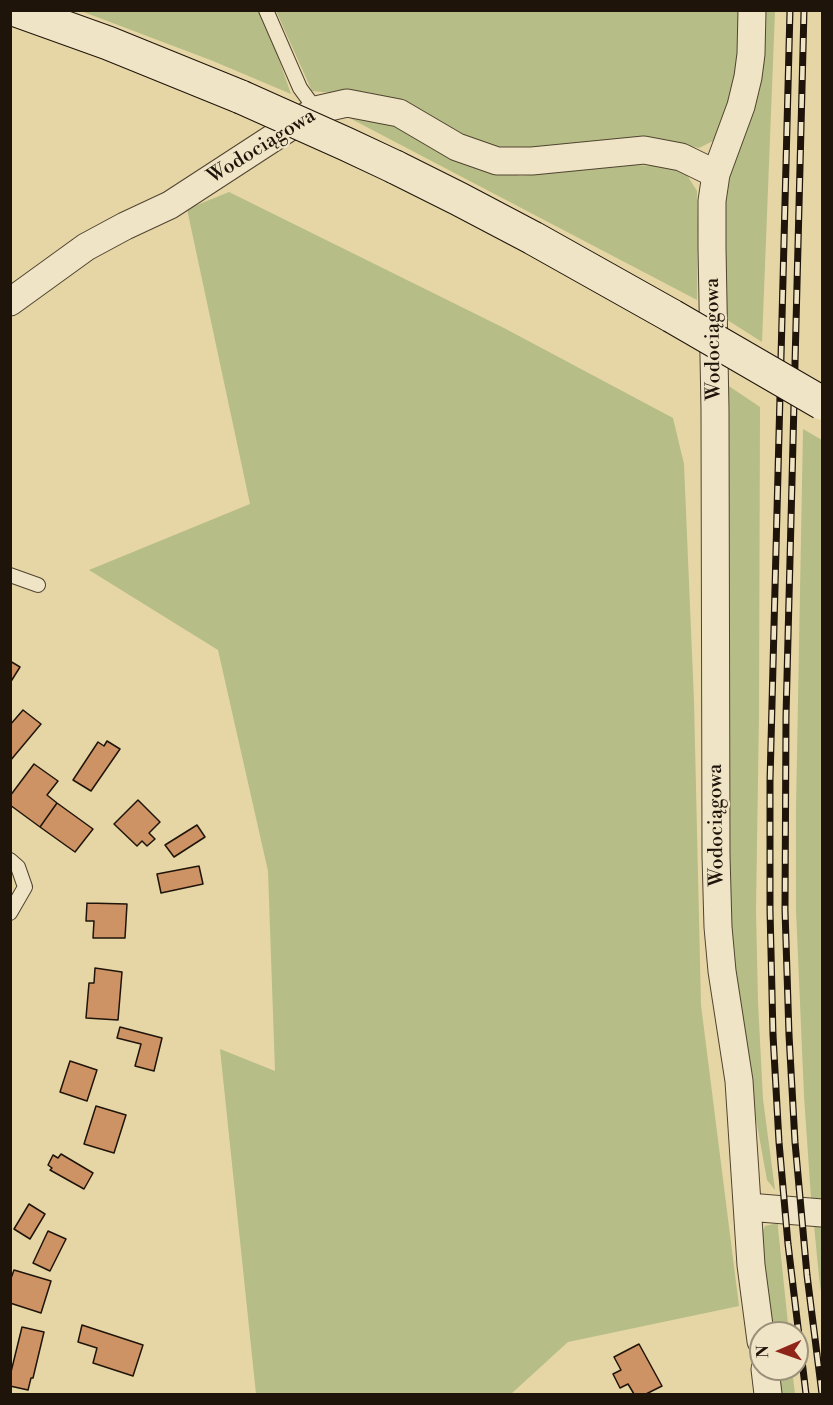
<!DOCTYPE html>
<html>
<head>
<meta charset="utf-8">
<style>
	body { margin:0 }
	#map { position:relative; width:833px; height:1405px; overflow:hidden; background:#e6d6a6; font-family:"Libre Bodoni",serif }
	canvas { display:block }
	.frame { position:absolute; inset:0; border:12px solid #1e140a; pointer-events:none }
	.north { position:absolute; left:749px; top:1321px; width:60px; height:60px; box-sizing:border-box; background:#efe4c5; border:2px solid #9b917a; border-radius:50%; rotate:268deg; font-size:16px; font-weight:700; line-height:24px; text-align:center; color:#1e140a }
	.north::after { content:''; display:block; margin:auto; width:21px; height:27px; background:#8f2418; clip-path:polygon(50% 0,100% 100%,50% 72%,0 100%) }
</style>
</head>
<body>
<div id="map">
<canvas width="833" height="1405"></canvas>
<div class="frame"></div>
<div class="north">N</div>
</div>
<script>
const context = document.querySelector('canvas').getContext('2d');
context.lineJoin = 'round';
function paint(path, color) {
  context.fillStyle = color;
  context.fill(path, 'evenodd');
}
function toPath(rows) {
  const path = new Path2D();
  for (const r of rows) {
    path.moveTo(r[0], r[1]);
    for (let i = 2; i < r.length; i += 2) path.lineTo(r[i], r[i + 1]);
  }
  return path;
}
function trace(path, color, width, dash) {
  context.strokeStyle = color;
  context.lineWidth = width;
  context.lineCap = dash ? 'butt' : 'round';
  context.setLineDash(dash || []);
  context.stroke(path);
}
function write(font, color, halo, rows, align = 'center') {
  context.font = font + ' "Libre Bodoni",serif';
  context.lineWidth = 4.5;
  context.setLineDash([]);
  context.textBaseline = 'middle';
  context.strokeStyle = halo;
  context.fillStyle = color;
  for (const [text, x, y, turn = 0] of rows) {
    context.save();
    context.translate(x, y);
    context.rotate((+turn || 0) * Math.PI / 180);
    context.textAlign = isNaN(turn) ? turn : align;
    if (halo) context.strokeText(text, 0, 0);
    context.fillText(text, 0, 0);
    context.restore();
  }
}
paint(toPath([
	[81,11,262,11,291,94,213,61],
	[276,11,745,11,744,36,719,138,699,148,663,140,535,149,488,150,455,129,374,97,312,91],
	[760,11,775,11,762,342,721,316,722,182],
	[338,112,389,119,454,153,520,176,634,165,682,167,697,191,698,226,697,300],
	[229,192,504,328,673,418,684,464,694,701,701,1005,739,1306,568,1342,511,1394,256,1394,220,1049,275,1071,268,871,218,650,89,570,250,504,187,209],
	[714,376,760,407,759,715,756,910,758,1002,763,1099,775,1190,767,1180,752,1097,720,956],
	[803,429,822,440,822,1199,811,1198,804,1096,796,910,796,808],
	[778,1223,778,1228,789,1333,771,1333,760,1237,765,1226],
	[814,1225,822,1225,822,1300,819,1277],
	[776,1369,792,1369,795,1394,780,1394]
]), '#b6bd86');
const building = toPath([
	[10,661,20,667,10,683,10,661],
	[23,710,41,724,10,761,10,725,23,710],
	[107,741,120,749,91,791,73,780,98,742,104,746,107,741],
	[34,764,58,781,47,795,57,803,40,827,10,805,10,796,34,764],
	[138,800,160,822,149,833,155,839,147,846,142,841,137,846,114,824,138,800],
	[57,803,93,829,75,852,40,827,57,803],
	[197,825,205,837,174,857,165,845,197,825],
	[199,866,203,884,161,893,157,874,199,866],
	[87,903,127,904,125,938,93,938,94,921,86,921,87,903],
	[95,968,122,972,118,1020,86,1018,89,983,94,983,95,968],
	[120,1027,162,1038,154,1071,135,1066,141,1044,117,1038,120,1027],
	[70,1061,97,1070,87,1101,60,1092,70,1061],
	[96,1106,126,1115,114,1153,84,1144,96,1106],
	[61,1154,93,1173,84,1189,50,1170,52,1168,48,1165,53,1155,58,1158,61,1154],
	[29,1204,45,1214,30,1239,14,1229,29,1204],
	[48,1231,66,1239,50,1271,33,1263,48,1231],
	[14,1270,51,1281,41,1313,10,1303,10,1281,14,1270],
	[82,1325,143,1345,133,1376,93,1363,97,1348,78,1342,82,1325],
	[22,1327,44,1332,33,1378,31,1378,28,1390,10,1386,10,1376,22,1327],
	[639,1344,662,1386,646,1394,634,1394,628,1384,620,1388,613,1374,621,1370,614,1357,639,1344]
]);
paint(building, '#ce9365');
trace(building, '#1e140a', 1.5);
const lane = toPath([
	[266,10,300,88,316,110],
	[10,575,38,585],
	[10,860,18,867,25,887,10,913]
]);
const street = toPath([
	[752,10,751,54,748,77,741,106,716,174,712,201,712,248,715,410,716,856,718,927,722,971,739,1081,751,1265,761,1341],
	[10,302,86,247,125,226,170,205,316,110,347,103,399,113,457,147,497,161,532,161,644,150,681,157,716,174],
	[748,1207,822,1213],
	[765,1369,768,1394]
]);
const secondary = toPath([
	[16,10,108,43,241,97],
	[395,167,459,199,533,238,672,316]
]);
trace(lane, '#504431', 16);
trace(street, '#504431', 29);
trace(secondary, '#1e140a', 35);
trace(lane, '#efe4c5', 14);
trace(street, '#efe4c5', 27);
trace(secondary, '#efe4c5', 33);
const rail = toPath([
	[790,10,770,781,770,910,773,1035,779,1142,788,1244,806,1394],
	[804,10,786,716,785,910,789,1035,795,1142,807,1275,822,1394]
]);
trace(rail, '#1e140a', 7);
trace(rail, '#efe4c5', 4.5, [14]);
const secondaryBridge = toPath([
	[241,97,346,144,395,167],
	[672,316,822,403]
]);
trace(secondaryBridge, '#1e140a', 35, []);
trace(secondaryBridge, '#efe4c5', 33);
write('20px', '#1e140a', '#efe4c5', [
	["Wodociągowa",262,147,-32],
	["Wodociągowa",714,339,-91],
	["Wodociągowa",717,825,-91]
]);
</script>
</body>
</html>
